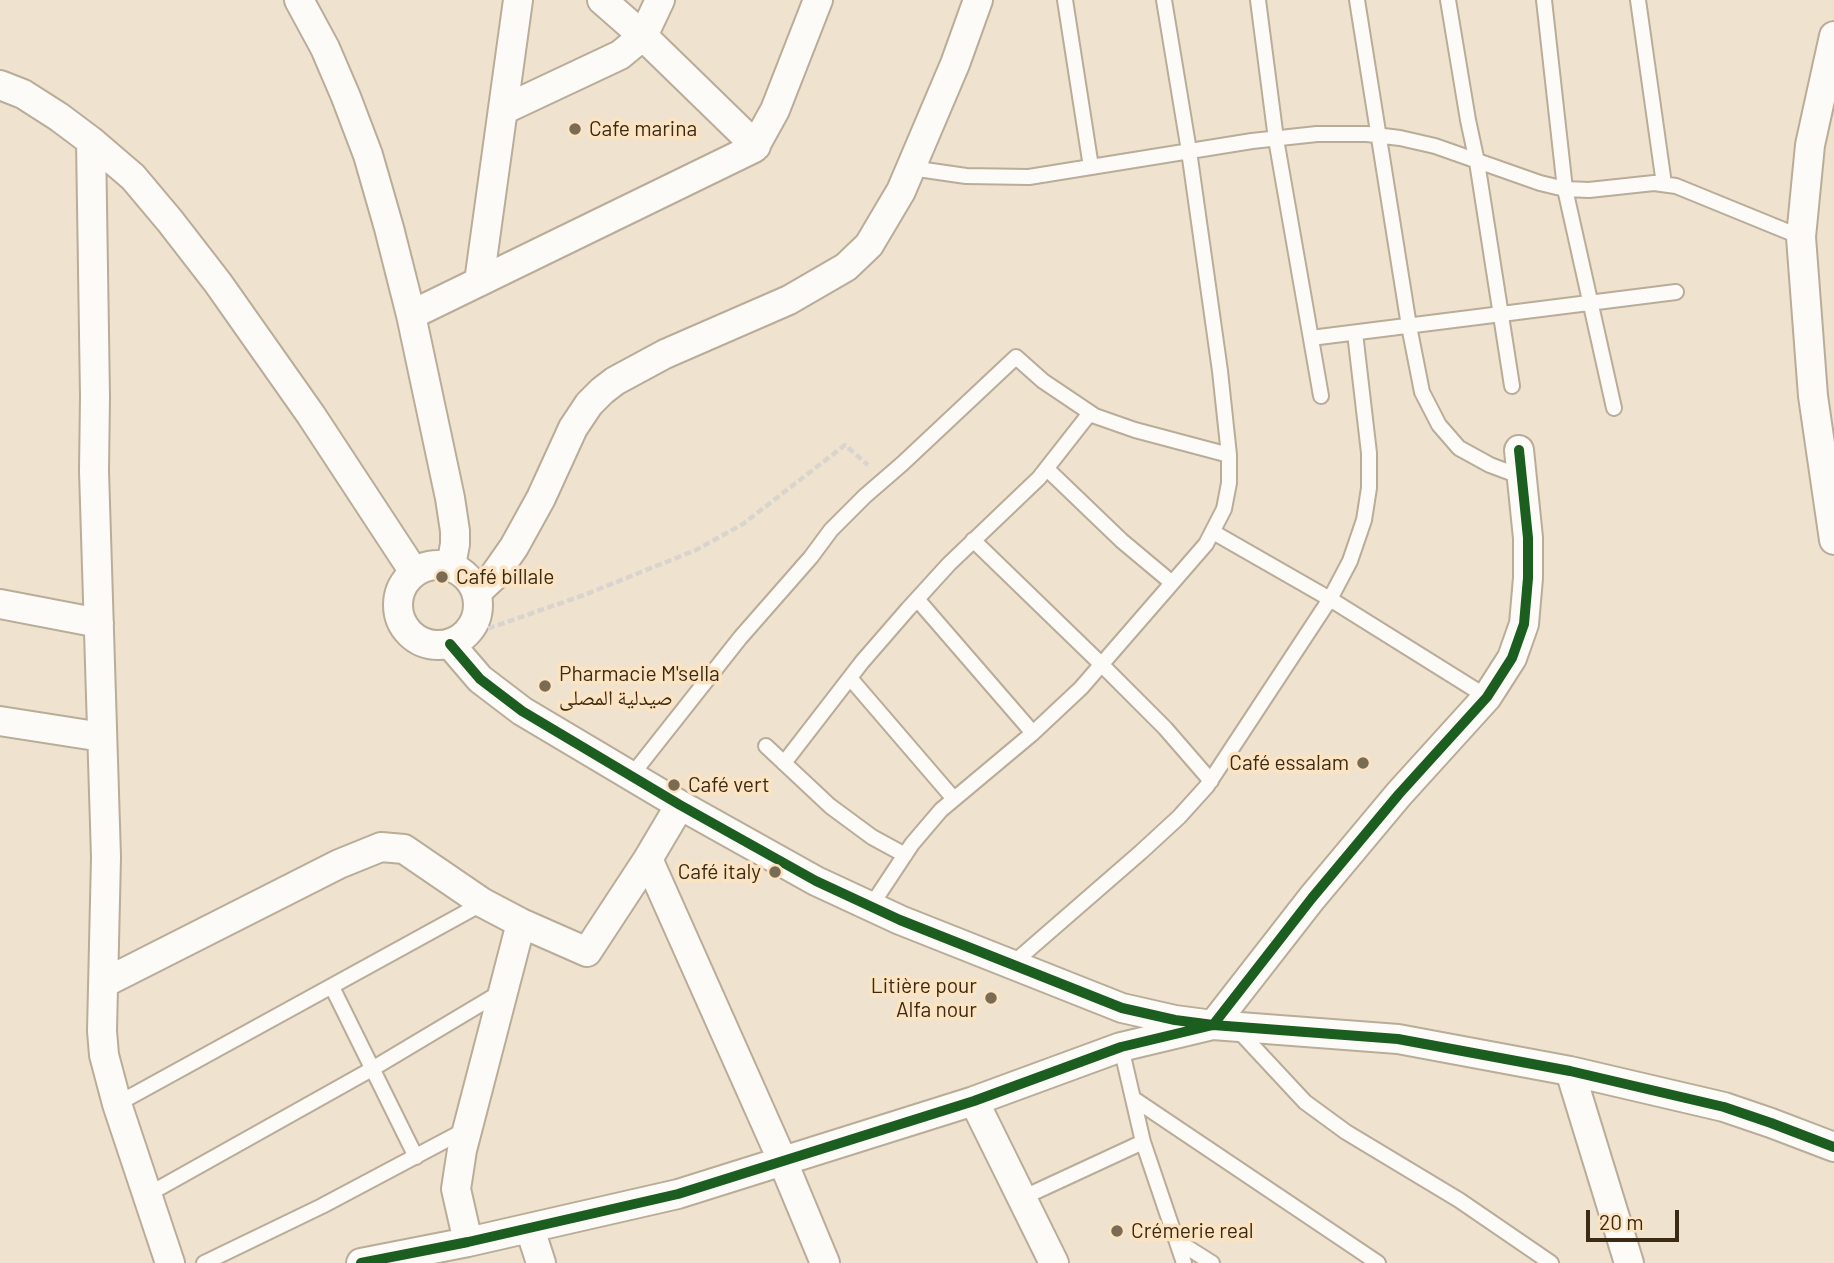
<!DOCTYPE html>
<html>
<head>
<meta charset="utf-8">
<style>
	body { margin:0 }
	#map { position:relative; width:1834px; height:1263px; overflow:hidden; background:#efe2cf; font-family:Barlow,sans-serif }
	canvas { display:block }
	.scale { position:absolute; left:1586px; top:1210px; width:93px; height:32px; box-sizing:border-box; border:4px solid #3b2b14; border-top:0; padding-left:9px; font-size:21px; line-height:24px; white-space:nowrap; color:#3b2b14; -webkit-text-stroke:5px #fce4c2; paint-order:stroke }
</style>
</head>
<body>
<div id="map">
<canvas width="1834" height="1263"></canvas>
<div class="scale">20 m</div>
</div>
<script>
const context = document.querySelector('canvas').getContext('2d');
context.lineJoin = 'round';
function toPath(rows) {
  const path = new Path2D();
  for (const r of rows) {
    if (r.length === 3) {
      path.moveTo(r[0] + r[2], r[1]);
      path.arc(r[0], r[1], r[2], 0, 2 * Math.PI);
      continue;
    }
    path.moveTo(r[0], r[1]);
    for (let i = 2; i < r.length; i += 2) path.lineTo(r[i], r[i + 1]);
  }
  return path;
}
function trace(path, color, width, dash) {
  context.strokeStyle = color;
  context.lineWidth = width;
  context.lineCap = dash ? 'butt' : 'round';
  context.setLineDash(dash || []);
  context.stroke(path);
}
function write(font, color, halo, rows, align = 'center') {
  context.font = font + ' Barlow,"Noto Naskh Arabic",sans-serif';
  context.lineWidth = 7;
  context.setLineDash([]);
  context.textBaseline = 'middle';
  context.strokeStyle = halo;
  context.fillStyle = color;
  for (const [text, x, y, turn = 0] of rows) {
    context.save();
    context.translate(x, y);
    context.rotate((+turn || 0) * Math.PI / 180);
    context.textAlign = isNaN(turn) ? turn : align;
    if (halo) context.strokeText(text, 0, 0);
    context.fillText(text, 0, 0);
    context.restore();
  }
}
const service = toPath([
	[1065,0,1091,167],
	[1258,0,1276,139,1321,396],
	[1357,0,1409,326,1422,392,1439,425,1459,448,1490,465,1522,477],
	[1448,0,1468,120,1477,162,1512,386],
	[1544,0,1565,189,1614,408],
	[1638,0,1664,184],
	[911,168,966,176,1029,177,1252,141,1317,134,1367,134,1400,138,1435,146,1540,183,1565,189,1589,190,1654,183,1676,186,1801,237],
	[1311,338,1676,292],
	[1047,469,1122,541,1171,582],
	[1213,532,1330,599,1487,697],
	[973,540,1101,664,1165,728,1211,781],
	[917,599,1033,733],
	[850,678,954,799],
	[766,746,830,806,872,837,905,855],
	[784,763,862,662,908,609,949,564,1039,478,1090,413],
	[631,776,740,638,811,557,831,530,865,496,902,464,1016,357,1043,381,1095,416,1135,430,1229,455],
	[871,906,912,844,941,810,1033,733,1081,688,1206,544,1224,509,1229,483,1229,455,1220,371,1189,151,1164,0],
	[1011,965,1141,852,1179,817,1207,786,1330,599,1350,561,1364,520,1369,488,1369,453,1355,333],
	[332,987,416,1157],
	[1237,1029,1305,1102,1346,1132,1459,1200,1551,1263],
	[1121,1047,1143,1142],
	[1134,1099,1378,1263],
	[117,1104,483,903],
	[147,1195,372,1069,501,992],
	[1022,1198,1143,1142,1184,1263],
	[1177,1241,1212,1263],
	[204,1263,322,1206,467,1129]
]);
const minor = toPath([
	[299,0,325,48,346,97,368,155,389,228,411,315,450,498,455,531,455,544,451,566],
	[602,0,643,36,756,146],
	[1834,36,1810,145,1801,237,1813,396,1834,540],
	[0,85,23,94,59,117,91,141,133,177,170,221,218,283,311,415,414,572],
	[503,110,620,55,643,36,660,0],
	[91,141,95,397,94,471,106,857,102,1031,104,1055,117,1104,170,1263],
	[479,282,518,0],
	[411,315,754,148,775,110,818,0],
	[438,605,40],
	[477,592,493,577,514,547,541,498,573,428,589,404,602,391,615,381,665,354,789,300,846,267,869,245,901,191,955,64,978,0],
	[0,604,99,623],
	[450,644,480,679,522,711,680,805,816,881,900,920,1122,1008,1175,1020,1213,1025,1398,1039,1570,1071,1724,1107,1771,1123,1834,1147],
	[0,721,102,737],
	[680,805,648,859,783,1162,825,1263],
	[104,983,339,864,381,847,404,849,483,903,521,923,587,952,648,859],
	[1570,1071,1629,1263],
	[974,1101,1054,1263],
	[530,1229,541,1263],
	[468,1242,456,1189,462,1150,521,923],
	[361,1263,468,1242,678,1194,974,1101,1121,1047,1213,1025,1312,898,1399,794,1487,697,1512,658,1524,624,1528,578,1528,538,1519,450]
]);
trace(service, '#b9ac99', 18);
trace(minor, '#b9ac99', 32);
trace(toPath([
	[478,632,584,595,696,550,743,524,845,445,868,465]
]), '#d9d4ce', 4.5, [7, 3.5]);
trace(service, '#fdfbf8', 14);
trace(minor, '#fdfbf8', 28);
trace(toPath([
	[450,644,480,679,522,711,680,805,816,881,900,920,1122,1008,1175,1020,1213,1025,1398,1039,1570,1071,1724,1107,1771,1123,1834,1147],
	[361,1263,468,1242,678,1194,974,1101,1121,1047,1213,1025,1312,898,1399,794,1487,697,1512,658,1524,624,1528,578,1528,538,1519,450]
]), '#1b5e20', 10);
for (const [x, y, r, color] of [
	[575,129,7,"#7a6b55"],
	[442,577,7,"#7a6b55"],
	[545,686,7,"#7a6b55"],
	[1363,763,7,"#7a6b55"],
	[674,785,7,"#7a6b55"],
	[775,872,7,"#7a6b55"],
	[991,998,7,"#7a6b55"],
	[1117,1231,7,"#7a6b55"]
]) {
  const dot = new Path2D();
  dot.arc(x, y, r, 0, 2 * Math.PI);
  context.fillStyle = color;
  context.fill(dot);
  trace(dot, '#fce4c2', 2.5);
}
write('21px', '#3b2b14', '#fce4c2', [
	["Cafe marina",589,129],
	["Café billale",456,577],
	["Pharmacie M'sella",559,674],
	["صيدلية المصلى",559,698],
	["Café essalam",1349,763,"right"],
	["Café vert",688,785],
	["Café italy",761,872,"right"],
	["Litière pour",977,986,"right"],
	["Alfa nour",977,1010,"right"],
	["Crémerie real",1131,1231]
], 'left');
</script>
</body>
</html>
